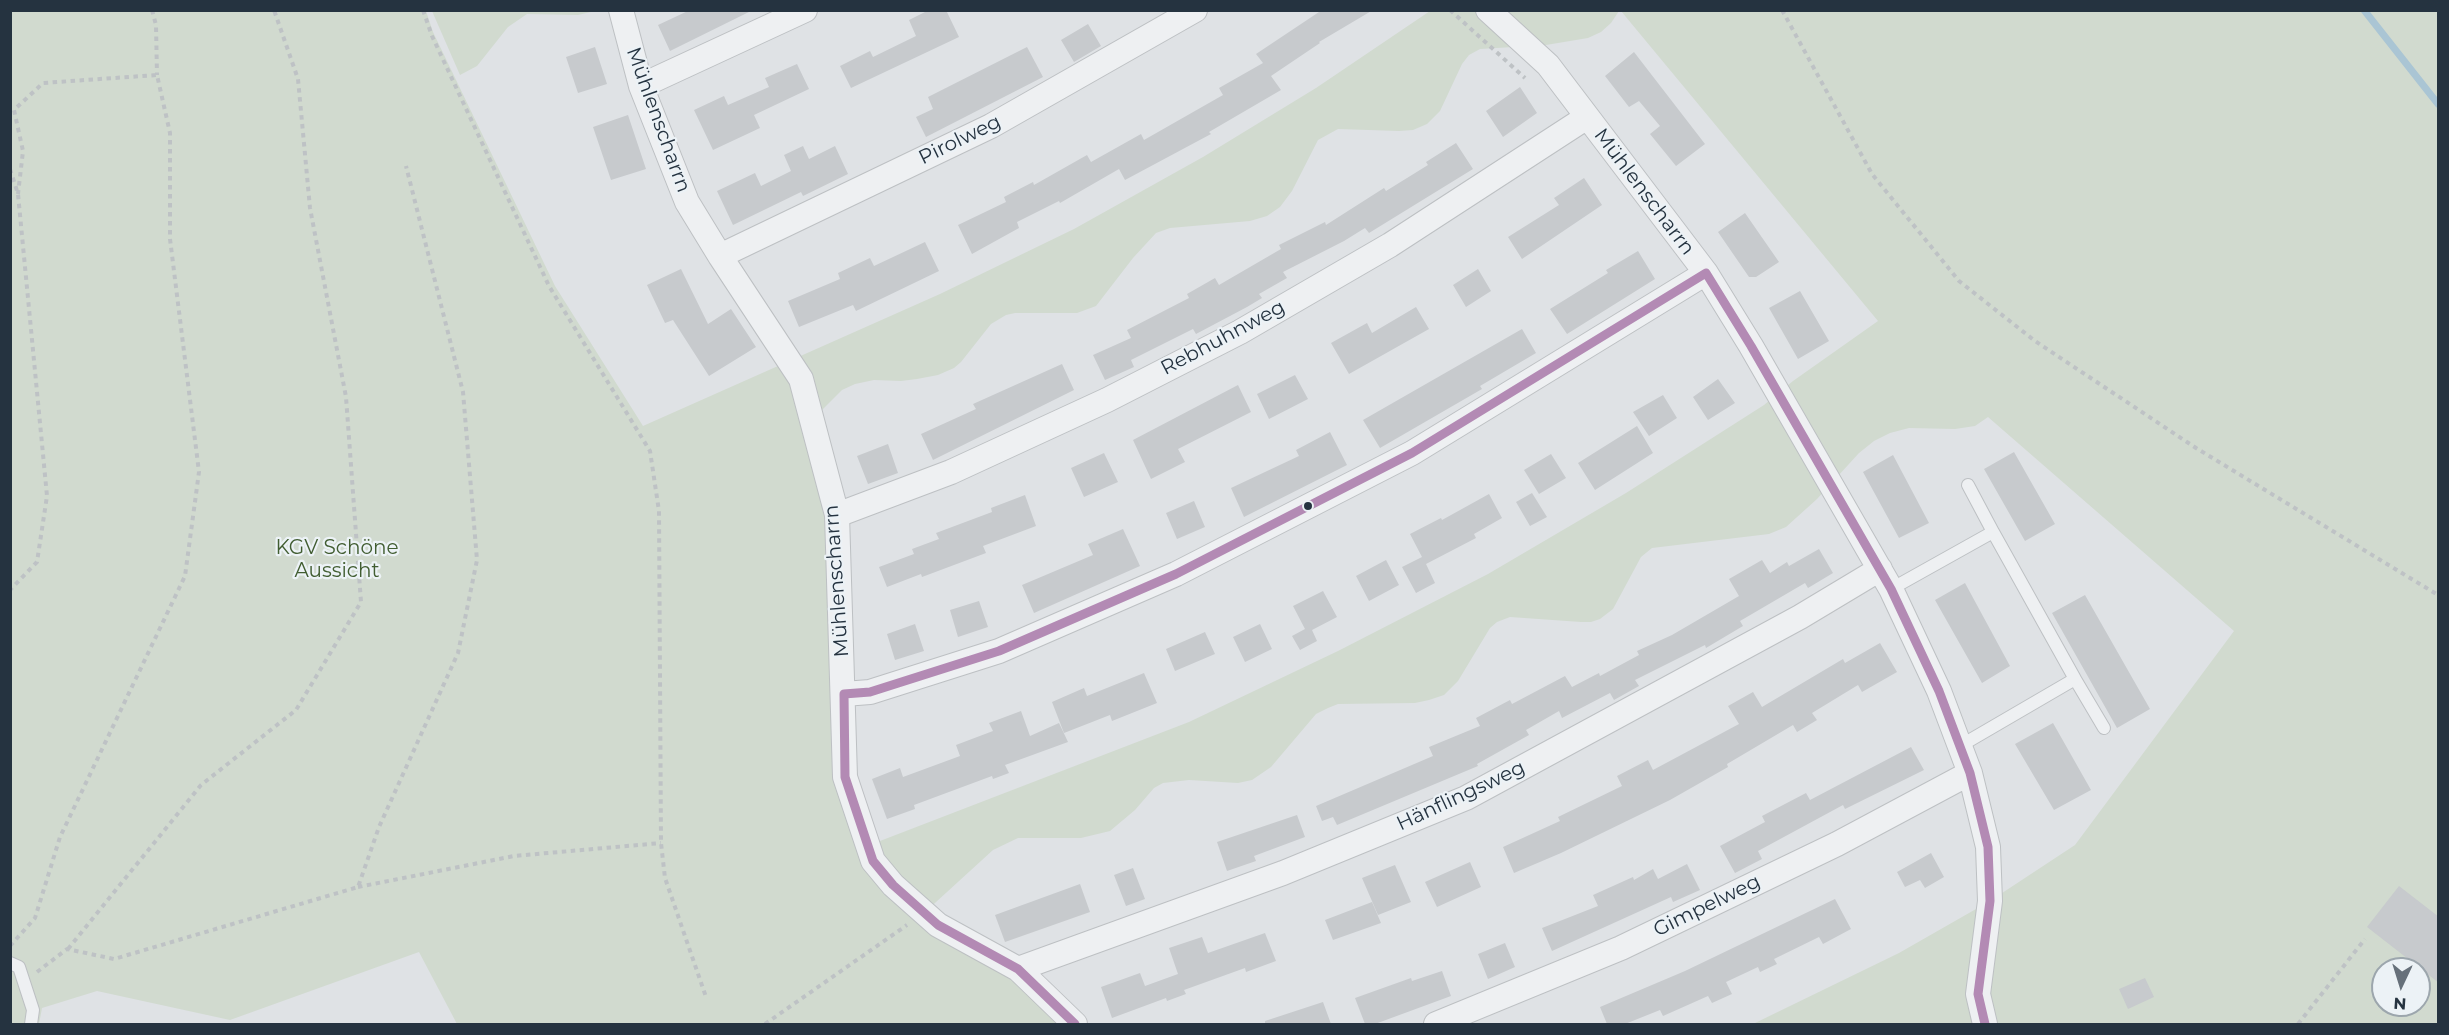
<!DOCTYPE html>
<html>
<head>
<meta charset="utf-8">
<style>
	body { margin:0 }
	#map { position:relative; width:2449px; height:1035px; overflow:hidden; background:#dfe2e5; font-family:Montserrat,sans-serif }
	canvas { display:block }
	.frame { position:absolute; inset:0; border:12px solid #253340; pointer-events:none }
	.north { position:absolute; left:2371px; top:957px; width:60px; height:60px; box-sizing:border-box; background:#ecf2f6; border:2px solid #9ca6ad; border-radius:50%; rotate:184deg; font-size:16px; font-weight:700; line-height:24px; text-align:center; color:#253340 }
	.north::after { content:''; display:block; margin:auto; width:21px; height:27px; background:#66707a; clip-path:polygon(50% 0,100% 100%,50% 72%,0 100%) }
</style>
</head>
<body>
<div id="map">
<canvas width="2449" height="1035"></canvas>
<div class="frame"></div>
<div class="north">N</div>
</div>
<script>
const context = document.querySelector('canvas').getContext('2d');
context.lineJoin = 'round';
function paint(path, color) {
  context.fillStyle = color;
  context.fill(path, 'evenodd');
}
function toPath(rows) {
  const path = new Path2D();
  for (const r of rows) {
    path.moveTo(r[0], r[1]);
    for (let i = 2; i < r.length; i += 2) path.lineTo(r[i], r[i + 1]);
  }
  return path;
}
function trace(path, color, width, dash) {
  context.strokeStyle = color;
  context.lineWidth = width;
  context.lineCap = dash ? 'butt' : 'round';
  context.setLineDash(dash || []);
  context.stroke(path);
}
function write(font, color, halo, rows, align = 'center') {
  context.font = font + ' Montserrat,sans-serif';
  context.lineWidth = 4.5;
  context.setLineDash([]);
  context.textBaseline = 'middle';
  context.strokeStyle = halo;
  context.fillStyle = color;
  for (const [text, x, y, turn = 0] of rows) {
    context.save();
    context.translate(x, y);
    context.rotate((+turn || 0) * Math.PI / 180);
    context.textAlign = isNaN(turn) ? turn : align;
    if (halo) context.strokeText(text, 0, 0);
    context.fillText(text, 0, 0);
    context.restore();
  }
}
paint(toPath([
	[10,11,426,11,433,32,555,286,643,426,940,294,1074,229,1203,157,1316,88,1430,11,1619,11,1611,23,1601,32,1588,38,1546,45,1480,49,1469,55,1462,64,1440,111,1427,124,1413,130,1399,131,1338,129,1318,140,1292,191,1280,207,1267,216,1250,221,1170,228,1156,233,1133,258,1096,306,1077,313,1015,313,1006,315,991,324,961,362,954,368,938,375,917,379,901,381,874,380,855,384,842,390,812,420,837,515,844,693,867,846,1189,722,1338,651,1488,574,1626,493,1764,405,1793,381,1878,321,1621,11,2438,11,2438,1024,1753,1024,1899,953,1990,901,2075,845,2234,631,1988,417,1975,426,1955,429,1909,428,1890,433,1874,441,1859,453,1817,499,1786,527,1769,534,1652,548,1641,557,1613,609,1600,619,1591,622,1581,622,1510,617,1497,622,1490,628,1458,681,1444,695,1429,700,1415,703,1338,704,1328,708,1316,714,1271,767,1252,780,1238,783,1189,780,1163,783,1154,788,1135,810,1110,831,1081,838,1018,838,993,850,924,913,1075,1024,457,1024,419,952,230,1020,97,991,42,1008,39,1024,11,1024],
	[2383,969,2419,969,2419,1005,2383,1005],
	[434,11,434,10,595,11,578,15,527,14,508,27,477,66,460,75,432,11]
]), '#d1dacf');
trace(toPath([
	[2364,10,2438,104]
]), '#aac5d4', 7);
paint(toPath([
	[690,10,753,10,670,51,658,25],
	[929,10,946,10,959,37,851,88,840,66,870,51,873,57,916,36,909,20],
	[1322,10,1373,10,1319,42,1320,43,1271,76,1281,90,1209,132,1211,134,1125,180,1119,169,1060,203,1059,201,1017,222,1019,228,972,254,958,225,1006,202,1004,197,1033,182,1034,185,1087,155,1091,162,1141,134,1144,140,1223,95,1219,88,1263,63,1256,54],
	[1088,24,1101,46,1074,62,1061,40],
	[595,47,607,84,578,93,566,57],
	[1027,47,1043,77,926,137,916,117,933,109,928,97],
	[1634,52,1705,144,1676,166,1650,134,1660,126,1639,101,1629,107,1605,76],
	[797,64,809,89,754,115,760,128,713,150,694,110,724,96,728,105,769,87,765,78],
	[1520,87,1537,113,1503,137,1486,111],
	[628,115,646,169,611,180,593,127],
	[1456,143,1473,169,1369,233,1365,228,1344,241,1283,272,1287,278,1259,294,1262,298,1247,307,1196,334,1193,329,1131,360,1134,367,1105,380,1093,355,1131,338,1127,330,1189,298,1187,294,1215,278,1219,285,1281,249,1279,245,1325,222,1326,225,1384,188,1386,191,1428,165,1426,162],
	[803,146,809,159,835,146,848,174,803,196,801,192,733,225,717,191,755,173,761,186,791,171,784,155],
	[1584,178,1602,205,1522,259,1508,237,1559,205,1554,198],
	[1745,213,1779,262,1756,277,1749,277,1718,232],
	[925,242,939,271,856,311,853,305,799,327,788,301,840,279,838,273,870,258,874,266],
	[1638,251,1655,279,1567,334,1550,309,1608,273,1606,270],
	[681,269,708,324,731,309,756,347,709,376,673,320,665,323,647,285],
	[1478,269,1491,291,1466,307,1453,285],
	[1800,291,1829,341,1798,359,1769,308],
	[1416,307,1429,329,1349,374,1331,343,1367,323,1372,333],
	[1522,329,1536,353,1480,386,1482,389,1380,448,1363,420],
	[1062,364,1074,390,933,460,921,434,976,409,973,404],
	[1295,375,1308,399,1269,419,1257,394],
	[1718,379,1735,403,1708,420,1693,397],
	[1238,385,1251,412,1178,449,1185,462,1151,479,1133,440],
	[1663,395,1677,418,1649,436,1633,412],
	[1637,426,1653,453,1595,490,1578,463],
	[1330,432,1347,465,1244,517,1231,488,1299,456,1296,450],
	[888,444,898,473,868,484,857,456],
	[2014,452,2055,524,2025,541,1984,469],
	[1104,453,1118,482,1084,497,1071,468],
	[1551,454,1566,478,1539,494,1524,470],
	[1893,455,1929,523,1899,538,1863,472],
	[1532,493,1547,517,1530,526,1516,502],
	[1489,494,1502,518,1474,534,1476,538,1426,564,1435,583,1416,593,1402,567,1422,557,1410,534,1441,518,1442,520],
	[1025,495,1036,526,983,546,986,553,922,577,921,574,887,587,879,567,914,554,912,549,939,539,936,533,992,512,991,508],
	[1194,501,1205,527,1177,539,1166,513],
	[1123,529,1140,566,1034,613,1022,585,1093,555,1088,544],
	[1819,549,1833,573,1808,588,1805,583,1740,621,1743,626,1706,648,1705,645,1635,680,1639,686,1614,700,1610,693,1562,718,1559,711,1526,730,1529,735,1477,764,1478,766,1337,825,1333,817,1322,821,1316,806,1433,756,1429,747,1480,726,1476,718,1510,700,1512,704,1565,676,1572,687,1599,673,1600,676,1639,655,1637,651,1672,635,1739,596,1729,579,1762,560,1770,573,1787,562,1789,566],
	[1386,560,1399,585,1369,601,1356,576],
	[1965,583,2010,666,1982,683,1935,600],
	[1323,591,1337,617,1312,630,1317,641,1300,650,1292,636,1305,629,1293,606],
	[2085,595,2150,709,2117,728,2052,613],
	[979,601,988,627,958,637,950,610],
	[915,624,924,651,895,660,887,634],
	[1260,624,1272,649,1245,662,1233,637],
	[1205,632,1215,654,1175,671,1166,649],
	[1880,643,1897,672,1862,692,1858,685,1812,713,1817,720,1797,732,1793,725,1727,764,1728,767,1670,800,1561,853,1514,873,1503,847,1560,821,1558,817,1622,786,1617,776,1648,760,1653,770,1739,724,1728,706,1753,692,1762,707,1843,659,1845,663],
	[1144,673,1157,703,1112,721,1110,715,1064,733,1052,702,1084,688,1087,696],
	[1021,711,1030,736,1059,723,1068,742,1005,765,1009,773,993,779,992,776,914,805,915,809,887,819,872,779,900,768,903,777,960,756,956,745,993,731,989,723],
	[2053,723,2091,790,2054,810,2015,744],
	[1911,747,1924,770,1845,809,1843,805,1758,851,1762,859,1735,873,1720,846,1765,822,1762,816,1806,793,1810,800],
	[1297,815,1305,837,1254,856,1256,861,1227,871,1217,842],
	[1931,853,1944,877,1925,888,1920,880,1905,887,1897,872],
	[1470,862,1481,887,1437,907,1425,882],
	[1687,864,1700,890,1673,902,1671,897,1552,951,1542,928,1598,906,1593,895,1633,877,1634,880,1653,869,1658,879],
	[1395,865,1411,902,1378,915,1362,878],
	[1133,868,1145,899,1126,906,1114,875],
	[1080,884,1090,912,1005,942,995,915],
	[2399,886,2439,917,2439,983,2367,927],
	[1835,899,1851,929,1823,944,1819,937,1774,959,1777,964,1760,972,1758,967,1726,982,1732,994,1712,1003,1708,996,1663,1016,1660,1010,1625,1024,1607,1024,1600,1007,1685,971],
	[1372,902,1381,923,1333,940,1325,920],
	[1265,933,1276,961,1246,972,1245,968,1184,990,1186,994,1167,1001,1166,998,1112,1018,1101,987,1140,973,1145,986,1178,974,1169,948,1202,937,1208,953],
	[1505,943,1515,967,1488,979,1478,954],
	[1442,971,1451,996,1375,1024,1365,1024,1355,998,1411,978,1412,981],
	[2145,978,2154,997,2128,1009,2119,989],
	[1323,1002,1331,1024,1265,1024,1265,1021]
]), '#c7cacd');
const lane = toPath([
	[1968,485,1993,532],
	[1891,589,1993,532,2075,679,1960,746],
	[2075,679,2104,728],
	[10,963,19,967,33,1010,31,1024]
]);
const street = toPath([
	[621,10,641,86,687,202,720,256,801,379,837,515,845,777,873,861,893,885,938,925,1018,969,1075,1024],
	[1488,10,1548,65,1706,273,1751,346,1891,589,1939,691,1970,773,1988,847,1990,901,1978,994,1985,1024],
	[641,86,805,10],
	[720,256,991,126,1195,10],
	[837,515,951,472,1107,400,1240,332,1390,245,1587,117],
	[844,694,870,692,999,651,1176,574,1412,453,1706,273],
	[1018,969,1283,873,1466,798,1800,617,1880,569],
	[1436,1024,1621,948,1837,844,1970,773]
]);
trace(lane, '#bdc0c3', 14);
trace(street, '#bdc0c3', 26);
trace(toPath([
	[152,10,156,25,157,75],
	[423,10,432,36,549,286,650,451,659,511,661,843,665,878,706,997],
	[1450,10,1525,78],
	[1782,10,1872,174,1959,281,2035,341,2196,448,2438,595],
	[10,169,18,194,47,496,37,562,10,590],
	[358,887,514,856,661,843],
	[10,946,35,918,60,837,185,576,199,472,170,239,170,133,157,75,43,83,14,110,23,151,18,194],
	[68,949,201,785,296,710,361,602,346,397,310,208,298,79,274,10],
	[37,972,67,949,114,959,358,887,379,827,458,653,477,560,463,392,406,166],
	[765,1024,907,925],
	[2298,1024,2365,939]
]), '#bec2c5', 4, [4.5, 4.5]);
trace(lane, '#eef0f2', 12);
trace(street, '#eef0f2', 24);
trace(toPath([
	[1706,273,1751,346,1891,589,1939,691,1970,773,1988,847,1990,901,1978,994,1985,1024],
	[844,694,870,692,999,651,1176,574,1412,453,1706,273],
	[844,694,845,777,873,861,893,885,938,925,1018,969,1075,1024]
]), '#b38ab4', 9);
for (const [x, y, r, color] of [
	[1308,506,5,"#253340"]
]) {
  const dot = new Path2D();
  dot.arc(x, y, r, 0, 2 * Math.PI);
  context.fillStyle = color;
  context.fill(dot);
  trace(dot, '#ecf2f6', 2);
}
write('20px', '#253340', '#ecf2f6', [
	["Mühlenscharrn",658,120,70],
	["Pirolweg",960,140,-26],
	["Mühlenscharrn",1644,192,53],
	["Rebhuhnweg",1223,338,-28],
	["Mühlenscharrn",837,581,-94],
	["Hänflingsweg",1461,796,-25],
	["Gimpelweg",1707,906,-26]
]);
write('20px', '#415d31', '#ecf2f6', [
	["KGV Schöne",337,548],
	["Aussicht",337,571]
]);
</script>
</body>
</html>
